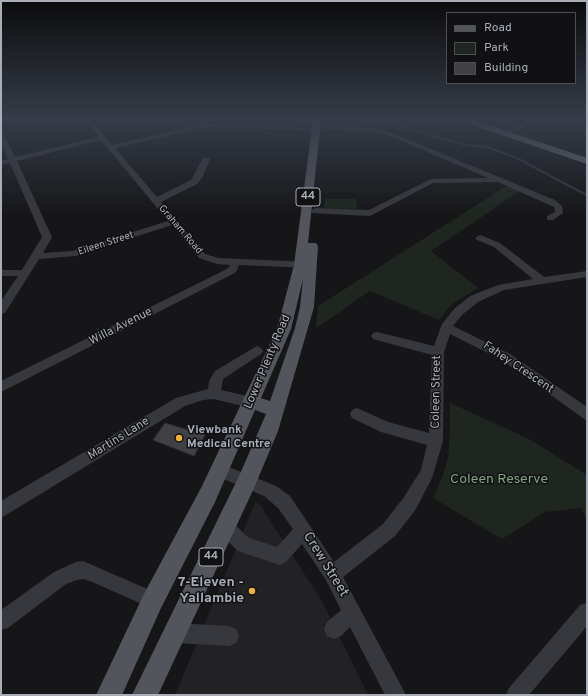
<!DOCTYPE html>
<html>
<head>
<meta charset="utf-8">
<style>
	body { margin:0 }
	#map { position:relative; width:588px; height:696px; overflow:hidden; background:#161618; font-family:Overpass,sans-serif }
	canvas { display:block }
	.frame { position:absolute; inset:0; border:2px solid #a8adb8; pointer-events:none }
	.legend { position:absolute; left:446px; top:12px; width:130px; height:72px; box-sizing:border-box; background:#111113; border:1px solid #4d4f55; margin:0; padding:5px 7px; list-style:none; font-size:12px; color:#a8adb8 }
	.legend li { display:flex; align-items:center; gap:8px; height:20px }
	.legend b { width:20px; border:1px solid #4d4f55 }
</style>
</head>
<body>
<div id="map">
<canvas width="588" height="696"></canvas>
<div class="frame"></div>
<ul class="legend">
<li><b style="height:5px;background:#53555c"></b>Road</li>
<li><b style="height:11px;background:#1e261f"></b>Park</li>
<li><b style="height:11px;background:#404145"></b>Building</li>
</ul>
</div>
<script>
const context = document.querySelector('canvas').getContext('2d');
context.lineJoin = 'round';
function paint(path, color) {
  context.fillStyle = color;
  context.fill(path, 'evenodd');
}
function toPath(rows) {
  const path = new Path2D();
  for (const r of rows) {
    path.moveTo(r[0], r[1]);
    for (let i = 2; i < r.length; i += 2) path.lineTo(r[i], r[i + 1]);
  }
  return path;
}
function trace(path, color, width, dash) {
  context.strokeStyle = color;
  context.lineWidth = width;
  context.lineCap = dash ? 'butt' : 'round';
  context.setLineDash(dash || []);
  context.stroke(path);
}
function write(font, color, halo, rows, align = 'center') {
  context.font = font + ' Overpass,sans-serif';
  context.lineWidth = 3;
  context.setLineDash([]);
  context.textBaseline = 'middle';
  context.strokeStyle = halo;
  context.fillStyle = color;
  for (const [text, x, y, turn = 0] of rows) {
    context.save();
    context.translate(x, y);
    context.rotate((+turn || 0) * Math.PI / 180);
    context.textAlign = isNaN(turn) ? turn : align;
    if (halo) context.strokeText(text, 0, 0);
    context.fillText(text, 0, 0);
    context.restore();
  }
}
paint(toPath([
	[255,503,258,503,261,506,323,603,368,695,175,695]
]), '#222225');
paint(toPath([
	[508,185,520,191,431,251,478,288,451,305,439,320,370,291,316,328,318,306],
	[325,199,356,199,357,209,324,208],
	[450,403,529,439,587,475,587,521,581,508,545,512,502,539,433,498,443,475,448,457,450,431]
]), '#1e261f');
trace(toPath([
	[379,120,465,145,487,147,517,158,573,188]
]), '#2c353c', 2);
trace(toPath([
	[571,187,587,195]
]), '#2c353c', 2.5);
const building = toPath([
	[165,423,205,435,194,456,153,440,165,423]
]);
paint(building, '#404145');
trace(building, '#303034', 1);
paint(toPath([
	[85,120,91,120,112,145,202,124,196,120,203,120,212,124,318,128,319,129,316,131,208,127,115,148,157,197,191,180,203,158,209,158,210,160,202,178,197,184,161,202,205,254,218,258,310,262,315,265,310,268,239,265,236,272,229,276,1,392,1,381,221,272,228,268,230,265,217,264,199,258,172,225,76,256,39,259,5,313,1,314,1,301,18,276,1,276,1,270,22,270,42,237,10,163,1,165,1,161,8,159,1,143,1,133,4,135,15,157,99,137,85,120],
	[101,140,168,221,72,251,43,253,52,237,17,161,101,140],
	[528,120,535,120,509,135,504,134,528,120],
	[580,120,587,120,587,123,581,121,580,120],
	[324,126,377,128,392,133,555,200,562,206,563,213,553,220,547,220,547,216,555,212,554,207,498,182,433,183,370,216,312,213,311,211,315,208,369,210,431,179,488,178,388,135,376,132,322,129,321,128,324,126],
	[480,235,500,243,544,277,587,271,587,277,504,290,478,302,462,315,453,326,510,354,587,407,587,421,502,360,450,334,444,352,443,441,432,478,416,509,395,536,343,577,406,695,385,695,350,627,341,636,334,639,327,636,324,629,327,622,341,610,326,580,302,544,286,562,280,565,238,551,219,533,217,527,219,521,225,519,231,521,249,538,277,547,293,529,278,508,264,496,214,475,211,470,214,465,219,463,276,486,290,496,334,562,383,524,404,497,421,470,427,445,381,432,352,418,350,414,352,410,357,408,388,422,429,433,432,355,373,339,371,336,373,333,377,332,434,346,442,324,454,309,470,296,498,285,533,279,494,247,477,240,475,238,480,235],
	[257,346,261,348,263,351,261,354,223,379,221,390,256,398,258,402,256,406,251,408,214,399,203,400,185,406,1,518,1,501,176,398,208,389,209,381,215,371,257,346],
	[83,561,159,594,162,600,159,606,153,609,90,581,83,579,77,580,66,584,8,628,1,630,1,610,54,572,76,562,83,561],
	[587,603,587,626,529,695,506,695,509,688,580,605,587,603],
	[175,623,229,626,236,629,239,636,236,643,229,646,175,643,168,640,165,633,168,626,175,623]
]), '#37383d');
paint(toPath([
	[313,120,321,120,308,243,316,243,318,246,314,307,278,431,254,488,158,695,132,695,240,474,266,414,255,410,215,502,161,608,122,695,96,695,145,592,201,488,277,329,294,265,313,120],
	[303,279,300,307,295,328,270,401,261,398,291,329,303,279]
]), '#53555c');
paint(toPath([
	[462,120,474,120,587,158,587,164,463,122,462,120]
]), '#63666e');
const sky = context.createLinearGradient(0, 0, 0, 217);
sky.addColorStop(0, '#0c0c0d');
sky.addColorStop(0.55, '#363c48');
sky.addColorStop(1, '#363c4800');
context.fillStyle = sky;
context.fillRect(0, 0, 588, 217);
for (const [x, y, r, color] of [
	[179,438,4,"#f2b134"],
	[252,591,4,"#f2b134"]
]) {
  const dot = new Path2D();
  dot.arc(x, y, r, 0, 2 * Math.PI);
  context.fillStyle = color;
  context.fill(dot);
  trace(dot, '#111113', 1.5);
}
write('10px', '#a8adb8', '#111113', [
	["Graham Road",180,230,49],
	["Eileen Street",106,244,-18]
]);
for (const [x, y, w] of [
	[308,197,24],
	[211,557,24]
]) {
  const box = new Path2D();
  box.roundRect(x - w / 2, y - 9, w, 18, 3);
  context.fillStyle = '#111113';
  context.fill(box);
  trace(box, '#a8adb8', 1);
}
write('bold 11px', '#a8adb8', null, [
	["44",308,197],
	["44",211,557]
]);
write('12px', '#a8adb8', '#111113', [
	["Willa Avenue",121,327,-27],
	["Lower Plenty Road",268,362,-67],
	["Fahey Crescent",518,368,34],
	["Coleen Street",437,392,-89],
	["Martins Lane",119,439,-32]
]);
write('bold 12px', '#a8adb8', '#111113', [
	["Viewbank",187,431],
	["Medical Centre",187,445]
], 'left');
write('14px', '#7fa381', '#111113', [
	["Coleen Reserve",499,480]
]);
write('14px', '#a8adb8', '#111113', [
	["Crew Street",325,565,58]
]);
write('bold 14px', '#a8adb8', '#111113', [
	["7-Eleven -",244,583],
	["Yallambie",244,599]
], 'right');
</script>
</body>
</html>
